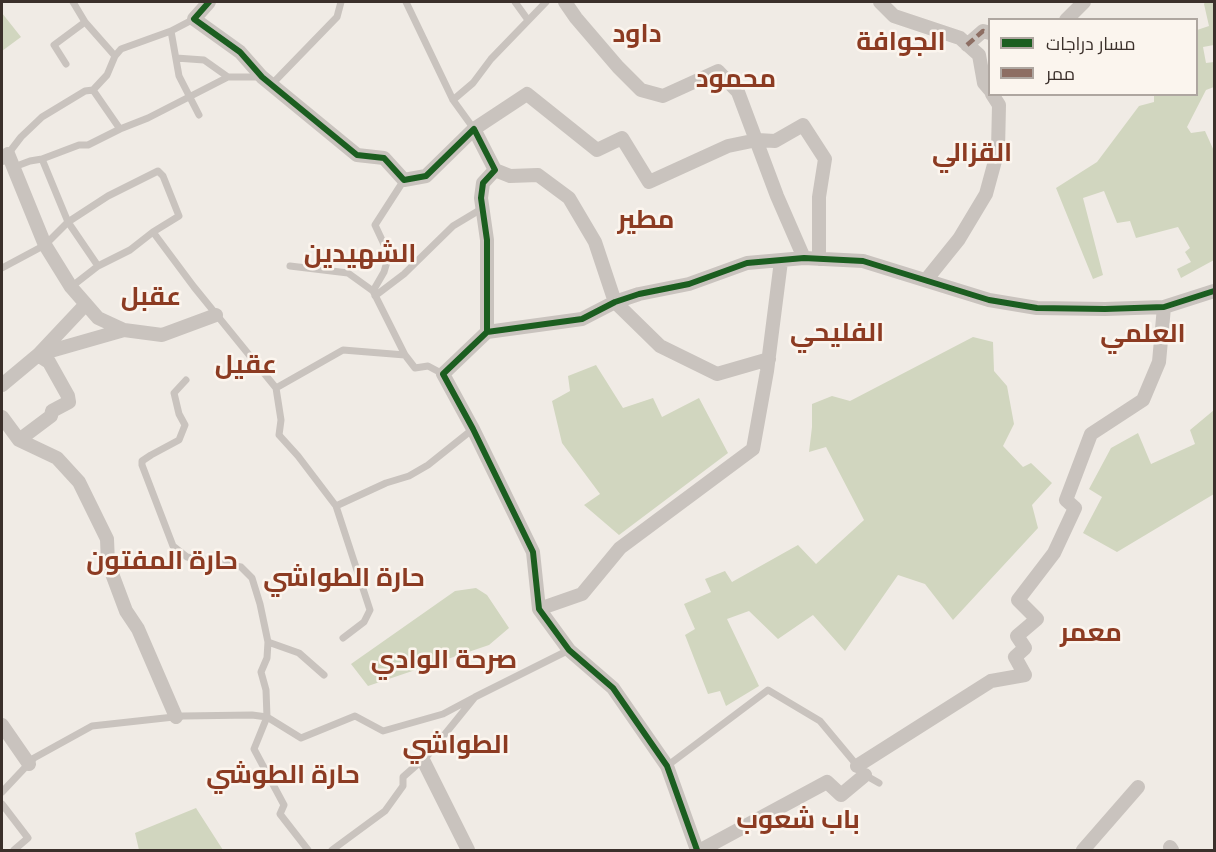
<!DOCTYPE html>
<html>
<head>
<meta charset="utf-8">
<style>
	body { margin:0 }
	#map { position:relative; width:1216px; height:852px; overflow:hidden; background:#f0ebe5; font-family:"DM Sans",Cairo,sans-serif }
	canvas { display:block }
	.frame { position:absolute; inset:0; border:3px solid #3b302b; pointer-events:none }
	.legend { position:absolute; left:988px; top:18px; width:210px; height:78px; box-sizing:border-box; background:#fbf5ee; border:2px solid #aea6a0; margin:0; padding:8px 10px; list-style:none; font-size:18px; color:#3b302b }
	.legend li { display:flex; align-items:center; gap:12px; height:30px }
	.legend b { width:30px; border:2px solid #aea6a0 }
</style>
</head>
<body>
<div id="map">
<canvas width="1216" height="852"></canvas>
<div class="frame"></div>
<ul class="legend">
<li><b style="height:8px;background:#1b5e20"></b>مسار دراجات</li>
<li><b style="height:8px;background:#8d6e63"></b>ممر</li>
</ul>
</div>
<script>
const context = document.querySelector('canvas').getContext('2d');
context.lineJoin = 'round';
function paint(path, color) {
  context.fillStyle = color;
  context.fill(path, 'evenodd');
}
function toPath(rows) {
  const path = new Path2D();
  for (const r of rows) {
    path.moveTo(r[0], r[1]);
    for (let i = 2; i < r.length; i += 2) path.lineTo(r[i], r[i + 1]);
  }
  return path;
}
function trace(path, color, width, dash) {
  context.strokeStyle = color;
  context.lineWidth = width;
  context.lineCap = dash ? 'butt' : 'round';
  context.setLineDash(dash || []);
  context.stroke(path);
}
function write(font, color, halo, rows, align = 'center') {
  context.font = font + ' "DM Sans",Cairo,sans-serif';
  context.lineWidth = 5;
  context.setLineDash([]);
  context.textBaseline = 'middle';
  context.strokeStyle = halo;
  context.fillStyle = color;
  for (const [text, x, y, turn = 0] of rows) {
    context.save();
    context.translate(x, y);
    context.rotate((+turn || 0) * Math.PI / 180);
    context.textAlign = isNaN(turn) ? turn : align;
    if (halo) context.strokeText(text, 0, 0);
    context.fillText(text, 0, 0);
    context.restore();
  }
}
paint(toPath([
	[1205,2,1214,2,1214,45,1203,47,1206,63,1214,62,1214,87,1206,90,1187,127,1191,133,1205,131,1214,151,1214,260,1181,278,1177,269,1191,262,1185,252,1190,248,1178,227,1136,238,1130,221,1117,223,1104,191,1083,198,1103,275,1093,279,1056,188,1097,162,1139,106,1154,102,1154,95,1196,94,1197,30,1209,26,1204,4],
	[2,13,21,37,2,51],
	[973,337,993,342,994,371,1007,386,1014,424,1003,446,1023,467,1031,463,1052,483,1032,505,1038,528,953,620,925,584,898,575,845,651,813,615,778,639,749,611,727,619,759,686,726,706,720,691,708,694,685,635,695,629,684,604,711,592,705,579,725,571,732,582,798,545,816,564,864,520,826,447,809,452,812,427,812,404,832,396,850,401],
	[596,365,623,408,653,398,662,417,699,398,728,453,619,535,584,505,600,494,562,443,552,401,570,391,568,376],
	[1214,410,1214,494,1117,552,1083,533,1102,497,1089,489,1111,448,1138,433,1151,464,1195,444,1190,430],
	[476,588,487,595,509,628,489,645,368,686,351,664,455,591],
	[196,808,223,850,139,850,135,833]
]), '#d1d6bf');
trace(toPath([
	[73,2,85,22,115,56,121,49,171,31,194,19],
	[406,2,453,100,474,129],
	[515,2,528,20],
	[171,31,179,76,199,115],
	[115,56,107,75,93,90,120,129,148,118,228,77],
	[176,58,204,60,228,77,260,77],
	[66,64,54,45,85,22],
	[272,84,337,17,341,2],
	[453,100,473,83,491,59,546,2],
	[8,154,21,137,42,117,85,91,93,90],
	[42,159,79,145,88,145,120,129],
	[14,167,30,161,42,159,68,222,98,266],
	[404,180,375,225,389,255,384,272,373,291,405,355,415,368,428,366,443,374],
	[290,266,348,273,373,291],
	[2,268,45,245,68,222,108,196,158,171,163,176,179,216,153,232,194,287,276,388,343,350,405,355],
	[71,287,98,266,130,250,153,232],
	[375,296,404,274,453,226,483,208],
	[276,388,281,420,279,435,298,456,336,506,370,610,364,622,343,638],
	[336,506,386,483,409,476,428,465,473,429],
	[268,642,299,653,324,675],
	[667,766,768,690,820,721,865,775,879,783],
	[2,792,34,758,92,726,183,716,252,715,267,717,266,690,261,672,267,658,268,642,260,604,252,578,241,567,187,557,173,546,142,465,142,461,151,455,179,440,185,425,179,414,174,393,186,380],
	[2,804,28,838,14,850],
	[308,850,280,814,284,805,254,749,267,717,301,738,355,716,383,731,443,714,475,697],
	[332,850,385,811,403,786,403,777,428,755,475,697,569,650]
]), '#c9c3be', 7);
trace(toPath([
	[209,2,194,19,240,52,262,77,357,155,384,158,404,180,426,176,474,129,495,170,483,183,481,198,487,240,487,332,443,374,473,429,533,552,539,609,569,650,613,688,667,766,697,850],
	[565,2,576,18,618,67,641,90,663,96,718,71,738,92,777,196,804,258],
	[880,2,894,16,960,38,979,55,984,83,990,90],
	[1066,20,1084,2],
	[967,45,983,31,990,33],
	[474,129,527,94,597,150,622,138,649,182,728,146,757,140,775,141,803,125,825,159,819,197,819,259],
	[2,158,8,154,45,245,71,287,98,318,124,330,162,335,216,315],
	[495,170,510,176,538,175,569,198,595,242,615,302,660,346,717,374,769,359],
	[926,280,959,239,986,194,998,150,999,105,992,94],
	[487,332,582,319,615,302,639,294,689,284,747,263,804,258,863,261,989,300,1037,308,1105,309,1164,307,1214,291],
	[40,354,124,330],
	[2,385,38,355,86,304],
	[2,417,19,440,57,458,79,482,107,539,108,563,126,611,138,629,176,717],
	[19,440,51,416,52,411,69,402,68,396,49,362,38,355],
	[539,609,582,594,620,548,753,449,767,371,781,261],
	[2,725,29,764],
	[423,760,468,850],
	[857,766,991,681,1025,675,1015,657,1025,648,1017,636,1037,619,1018,600,1054,553,1075,508,1066,500,1091,434,1143,400,1159,362,1164,307],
	[1170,847,1172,850],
	[701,850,827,782,841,795,865,775],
	[1083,850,1138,787]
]), '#c9c3be', 14);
trace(toPath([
	[967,45,983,31,990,33]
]), '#8d6e63', 4.5, [9, 4.5]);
trace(toPath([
	[209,2,194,19,240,52,262,77,357,155,384,158,404,180,426,176,474,129,495,170,483,183,481,198,487,240,487,332,443,374,473,429,533,552,539,609,569,650,613,688,667,766,697,850],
	[487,332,582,319,615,302,639,294,689,284,747,263,804,258,863,261,989,300,1037,308,1105,309,1164,307,1214,291]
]), '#1b5e20', 6);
write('bold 26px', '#8c3b22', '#fbf5ee', [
	["داود",637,35],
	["الجوافة",901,43],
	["محمود",736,80],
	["القزالي",972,154],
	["مطير",646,221],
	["الشهيدين",360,255],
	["عقبل",151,298],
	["الفليحي",837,334],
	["العلمي",1143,335],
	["عقيل",246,366],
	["حارة المفتون",162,562],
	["حارة الطواشي",344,579],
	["معمر",1091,634],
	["صرحة الوادي",444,661],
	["الطواشي",456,746],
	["حارة الطوشي",283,776],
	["باب شعوب",798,821]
]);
</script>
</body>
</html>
